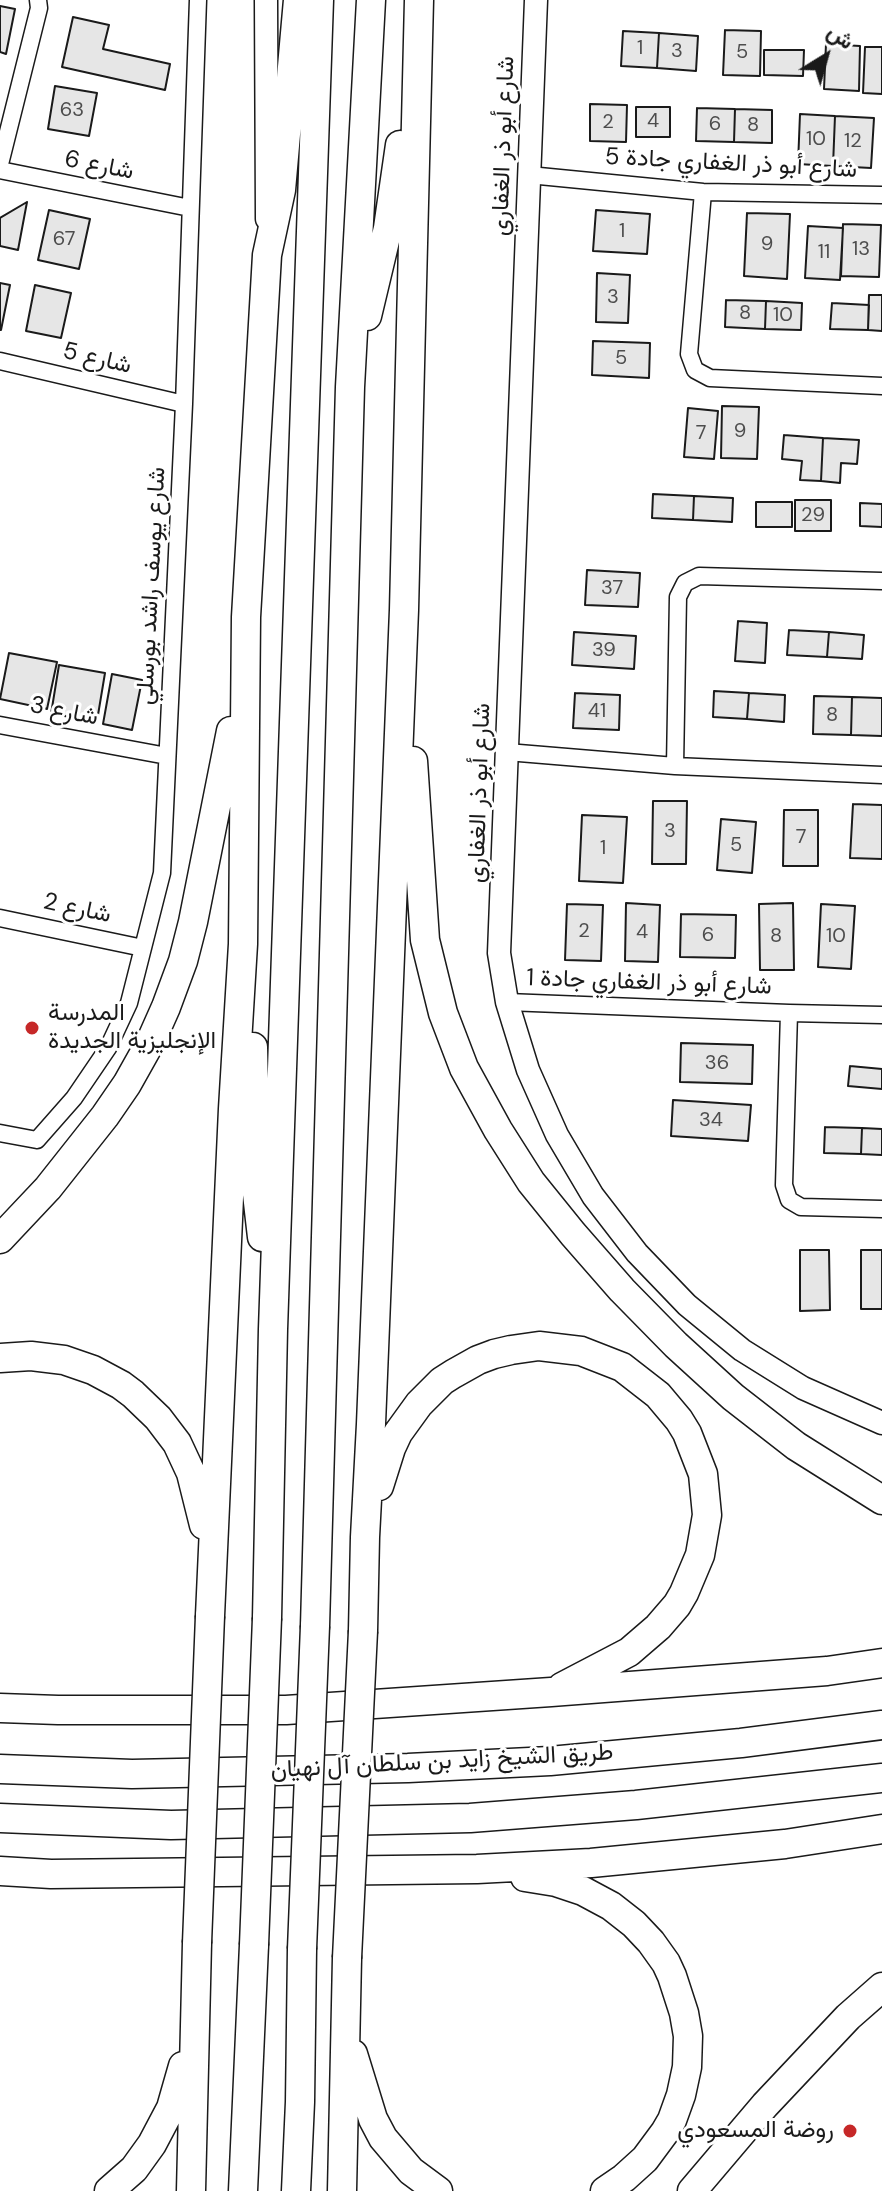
<!DOCTYPE html>
<html>
<head>
<meta charset="utf-8">
<style>
	body { margin:0 }
	#map { position:relative; width:882px; height:2191px; overflow:hidden; background:#fff; font-family:"DM Sans",Vazirmatn,sans-serif }
	canvas { display:block }
	.north { position:absolute; left:786px; top:16px; width:80px; height:80px; -webkit-text-stroke:6px #fff; paint-order:stroke; rotate:37deg; font-size:22px; font-weight:700; line-height:32px; text-align:center; color:#1a1a1a }
	.north::after { content:''; display:block; margin:auto; width:28px; height:36px; background:#1a1a1a; clip-path:polygon(50% 0,100% 100%,50% 72%,0 100%) }
</style>
</head>
<body>
<div id="map">
<canvas width="882" height="2191"></canvas>
<div class="north">ش</div>
</div>
<script>
const context = document.querySelector('canvas').getContext('2d');
context.lineJoin = 'round';
function paint(path, color) {
  context.fillStyle = color;
  context.fill(path, 'evenodd');
}
function toPath(rows) {
  const path = new Path2D();
  for (const r of rows) {
    path.moveTo(r[0], r[1]);
    for (let i = 2; i < r.length; i += 2) path.lineTo(r[i], r[i + 1]);
  }
  return path;
}
function trace(path, color, width, dash) {
  context.strokeStyle = color;
  context.lineWidth = width;
  context.lineCap = dash ? 'butt' : 'round';
  context.setLineDash(dash || []);
  context.stroke(path);
}
function write(font, color, halo, rows, align = 'center') {
  context.font = font + ' "DM Sans",Vazirmatn,sans-serif';
  context.lineWidth = 6;
  context.setLineDash([]);
  context.textBaseline = 'middle';
  context.strokeStyle = halo;
  context.fillStyle = color;
  for (const [text, x, y, turn = 0] of rows) {
    context.save();
    context.translate(x, y);
    context.rotate((+turn || 0) * Math.PI / 180);
    context.textAlign = isNaN(turn) ? turn : align;
    if (halo) context.strokeText(text, 0, 0);
    context.fillText(text, 0, 0);
    context.restore();
  }
}
const building = toPath([
	[0,6,15,9,6,54,0,52,0,6],
	[73,17,109,25,103,49,170,64,165,90,62,67,73,17],
	[725,30,761,31,760,76,723,75,725,30],
	[623,31,659,33,657,68,621,66,623,31],
	[659,33,698,36,696,71,657,68,659,33],
	[826,44,860,46,859,91,824,89,826,44],
	[865,47,882,47,882,94,863,93,865,47],
	[764,50,804,50,803,76,764,75,764,50],
	[55,86,97,93,89,136,48,129,55,86],
	[590,104,627,105,626,142,590,141,590,104],
	[636,107,670,107,670,137,636,137,636,107],
	[697,108,735,109,734,142,696,141,697,108],
	[735,109,772,110,772,143,734,142,735,109],
	[800,114,835,116,833,166,798,164,800,114],
	[835,116,874,118,871,168,833,166,835,116],
	[27,202,18,250,0,246,0,218,27,202],
	[49,210,90,219,79,269,38,260,49,210],
	[596,210,650,214,647,254,593,251,596,210],
	[747,213,790,214,787,279,744,276,747,213],
	[843,224,881,225,879,277,841,276,843,224],
	[808,226,843,228,840,280,805,278,808,226],
	[597,273,630,275,628,323,596,322,597,273],
	[0,283,10,285,1,330,0,330,0,283],
	[35,285,71,293,61,338,26,331,35,285],
	[869,295,882,295,882,331,868,330,869,295],
	[726,300,766,301,765,329,725,327,726,300],
	[766,301,802,303,801,330,765,329,766,301],
	[832,303,869,305,868,330,830,329,832,303],
	[593,341,650,343,649,378,592,375,593,341],
	[722,406,759,407,757,459,721,458,722,406],
	[688,408,718,411,714,459,684,457,688,408],
	[784,435,823,438,821,481,800,480,802,461,782,459,784,435],
	[823,438,859,440,857,464,841,463,840,483,821,481,823,438],
	[653,494,694,496,693,520,652,518,653,494],
	[694,496,733,498,732,522,693,520,694,496],
	[795,500,831,500,831,531,795,531,795,500],
	[756,502,792,502,792,527,756,527,756,502],
	[860,503,882,504,882,527,860,526,860,503],
	[587,570,640,573,638,607,585,605,587,570],
	[738,621,767,623,765,663,735,661,738,621],
	[789,630,829,632,827,657,787,655,789,630],
	[574,632,636,636,634,669,572,665,574,632],
	[829,632,864,635,862,659,827,657,829,632],
	[9,653,57,662,47,709,0,699,9,653],
	[59,665,105,673,97,721,51,714,59,665],
	[112,674,142,680,132,730,103,724,112,674],
	[714,691,749,693,747,719,713,717,714,691],
	[575,693,620,695,619,730,573,728,575,693],
	[749,693,785,695,784,722,747,719,749,693],
	[814,696,852,697,851,735,813,734,814,696],
	[852,697,882,698,882,736,851,735,852,697],
	[653,801,687,801,686,864,652,864,653,801],
	[853,804,882,805,882,859,850,858,853,804],
	[784,810,818,810,818,866,783,866,784,810],
	[582,815,627,817,623,883,579,881,582,815],
	[721,819,756,822,752,873,717,870,721,819],
	[626,903,660,905,658,962,625,961,626,903],
	[793,903,794,970,760,970,759,904,793,903],
	[567,904,603,905,601,961,565,960,567,904],
	[821,904,855,906,851,969,818,967,821,904],
	[681,914,736,915,735,958,680,957,681,914],
	[681,1043,753,1045,752,1084,680,1082,681,1043],
	[850,1066,882,1069,882,1089,848,1086,850,1066],
	[673,1100,751,1105,748,1141,671,1136,673,1100],
	[825,1127,862,1128,861,1154,824,1153,825,1127],
	[862,1128,882,1129,882,1155,861,1154,862,1128],
	[800,1250,829,1250,830,1310,800,1311,800,1250],
	[861,1250,882,1250,882,1309,861,1309,861,1250]
]);
paint(building, '#e6e6e6');
trace(building, '#1a1a1a', 2);
const street = toPath([
	[0,164,39,8,38,0],
	[0,170,190,208],
	[529,175,703,192,882,195],
	[703,192,689,354,695,370,710,378,882,386],
	[0,361,184,404],
	[0,725,167,756],
	[507,752,675,766,882,775],
	[675,766,678,597,685,583,699,576,882,581],
	[0,918,143,948],
	[507,1002,789,1013,882,1015],
	[789,1013,784,1185,789,1200,801,1207,882,1209],
	[0,1133,37,1140,74,1098,108,1048,129,1003,162,873,184,404,198,0]
]);
const secondary = toPath([
	[266,0,267,219],
	[536,0,499,953,507,1002,528,1070,557,1135,593,1196,637,1253,687,1305,742,1350,803,1388,882,1423]
]);
const highway = toPath([
	[367,316,388,228,400,145],
	[413,761,425,940,443,1013,464,1068,498,1130,531,1182,573,1234,622,1290,676,1345,733,1397,796,1446,882,1500],
	[253,1047,256,1185,262,1237],
	[0,1239,48,1188,105,1116,127,1084,150,1043,166,1007,183,961,193,922,231,731],
	[0,1358,31,1356,64,1360,93,1370,121,1385,133,1394,158,1418,177,1443,191,1473,204,1525],
	[379,1486,391,1448,398,1433,419,1404,442,1381,453,1374,478,1360,494,1354,511,1350,539,1346,581,1351,622,1367,658,1395,679,1420,687,1433,703,1474,707,1515,700,1555,684,1593,677,1605,658,1627,629,1652,562,1687],
	[210,1616,233,1109,243,944,246,617,267,255,281,190,298,0],
	[267,1618,273,1329,319,0],
	[315,1626,350,387,371,0],
	[363,1631,365,1537,371,1424,404,610,419,0],
	[0,1708,58,1710,286,1710,551,1692,827,1671,882,1663],
	[0,1769,132,1774,408,1768,550,1761,741,1743,882,1725],
	[0,1818,171,1825,470,1818,636,1805,882,1778],
	[0,1871,51,1874,477,1869,591,1863,785,1844,882,1829],
	[525,1877,556,1882,583,1891,611,1906,634,1924,651,1942,666,1963,672,1976,684,2013,688,2036,687,2067,681,2095,672,2120,665,2132,645,2159,624,2178,605,2191],
	[353,2054,373,2119,383,2138,411,2171,438,2191],
	[109,2191,134,2169,152,2144,171,2108,183,2066],
	[191,2191,197,1943],
	[243,2191,254,1945],
	[296,2191,300,2102,302,1949],
	[342,2191,347,1958],
	[692,2191,765,2105,848,2017,882,1987]
]);
trace(street, '#1a1a1a', 19);
trace(secondary, '#1a1a1a', 25);
trace(highway, '#1a1a1a', 31);
trace(street, '#fff', 16);
trace(secondary, '#fff', 22);
trace(highway, '#fff', 28);
const highwayBridge = toPath([
	[197,1943,210,1616],
	[254,1945,267,1618],
	[302,1949,315,1626],
	[347,1958,363,1631]
]);
trace(highwayBridge, '#1a1a1a', 31, []);
trace(highwayBridge, '#fff', 28);
for (const [x, y, r, color] of [
	[32,1028,8,"#c62828"],
	[850,2131,8,"#c62828"]
]) {
  const dot = new Path2D();
  dot.arc(x, y, r, 0, 2 * Math.PI);
  context.fillStyle = color;
  context.fill(dot);
  trace(dot, '#fff', 3);
}
write('20px', '#4d4d4d', null, [
	["1",640,49],
	["3",677,52],
	["5",742,53],
	["63",72,111],
	["4",653,122],
	["2",608,123],
	["6",715,125],
	["8",753,126],
	["10",816,140],
	["12",853,142],
	["1",622,232],
	["67",64,240],
	["9",767,245],
	["13",861,250],
	["11",824,253],
	["3",613,298],
	["8",745,314],
	["10",783,316],
	["5",621,359],
	["9",740,432],
	["7",701,434],
	["29",813,516],
	["37",612,589],
	["39",604,651],
	["41",597,712],
	["8",832,716],
	["3",670,832],
	["7",801,838],
	["5",736,846],
	["1",603,849],
	["2",584,932],
	["4",642,933],
	["6",708,936],
	["8",776,937],
	["10",836,937],
	["36",717,1064],
	["34",711,1121]
]);
write('24px', '#1a1a1a', '#fff', [
	["شارع أبو ذر الغفاري",504,146,-88],
	["شارع أبو ذر الغفاري جادة 5",731,164,3],
	["شارع 6",99,166,11],
	["شارع 5",97,359,13],
	["شارع يوسف راشد بورسلي",152,586,-87],
	["شارع 3",64,712,11],
	["شارع أبو ذر الغفاري",480,793,-88],
	["شارع 2",77,909,12],
	["شارع أبو ذر الغفاري جادة 1",649,983,2],
	["طريق الشيخ زايد بن سلطان آل نهيان",442,1762,-3]
]);
write('24px', '#1a1a1a', '#fff', [
	["المدرسة",48,1014],
	["الإنجليزية الجديدة",48,1042],
	["روضة المسعودي",834,2131,"right"]
], 'left');
</script>
</body>
</html>
